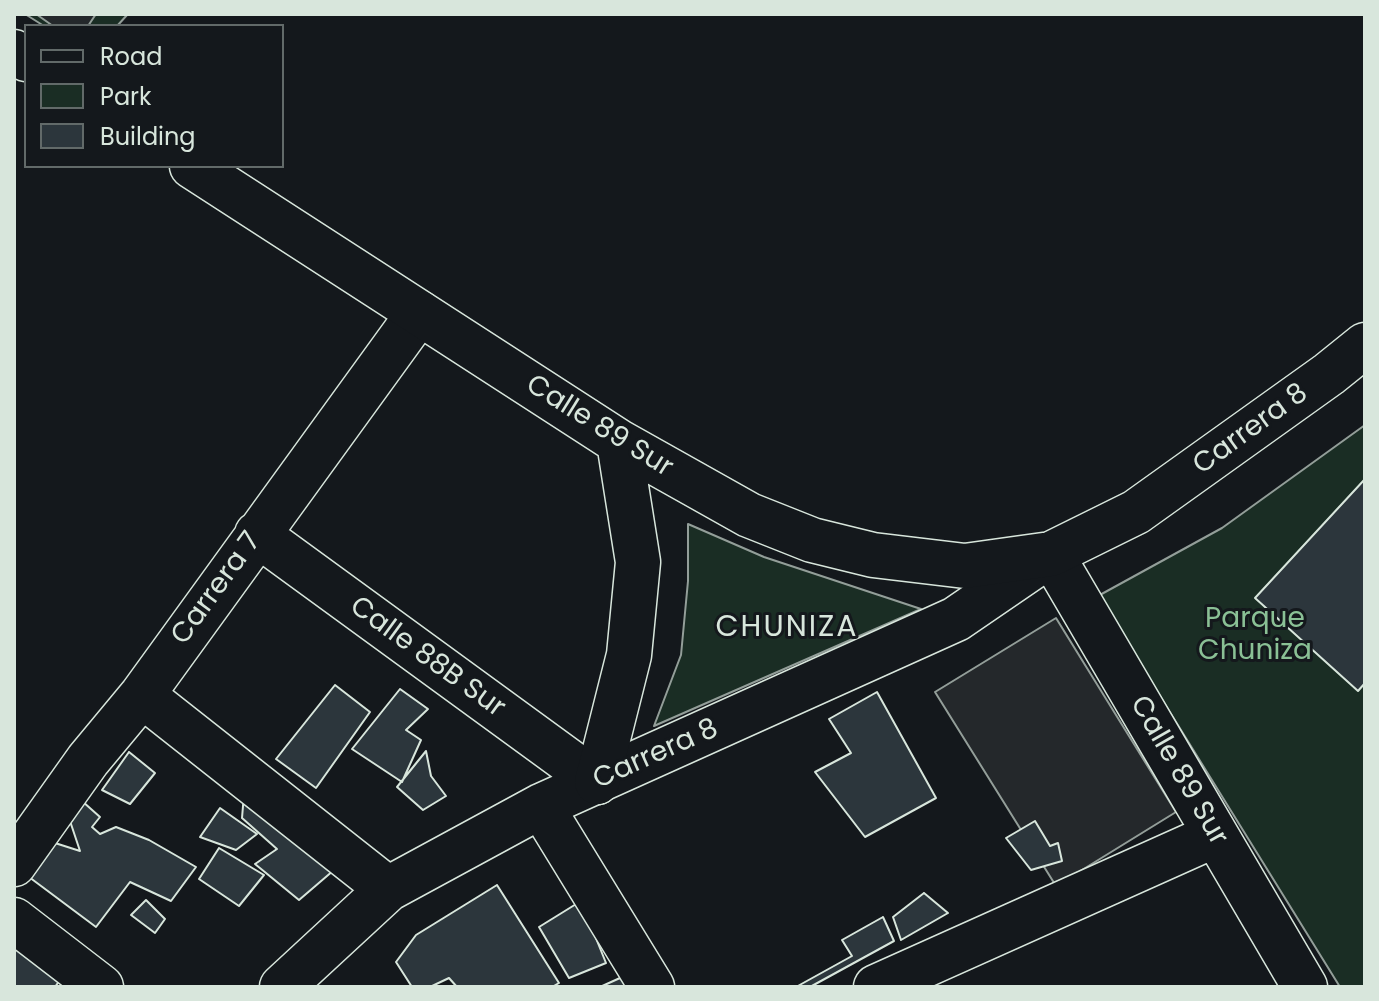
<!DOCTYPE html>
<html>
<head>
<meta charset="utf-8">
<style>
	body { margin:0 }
	#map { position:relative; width:1379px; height:1001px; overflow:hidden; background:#14181c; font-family:Poppins,sans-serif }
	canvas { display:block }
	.frame { position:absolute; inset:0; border:16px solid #d8e6dc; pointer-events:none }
	.legend { position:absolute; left:24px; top:24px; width:260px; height:144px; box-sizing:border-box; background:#14181c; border:2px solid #626a69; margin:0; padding:10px 14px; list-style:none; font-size:24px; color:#d8e6dc }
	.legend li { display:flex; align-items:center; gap:16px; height:40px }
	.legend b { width:40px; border:2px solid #626a69 }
</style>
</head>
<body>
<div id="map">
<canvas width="1379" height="1001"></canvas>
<div class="frame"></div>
<ul class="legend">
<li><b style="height:10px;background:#14181c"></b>Road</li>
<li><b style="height:22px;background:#1a2d24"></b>Park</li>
<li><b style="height:22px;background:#2c363c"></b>Building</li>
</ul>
</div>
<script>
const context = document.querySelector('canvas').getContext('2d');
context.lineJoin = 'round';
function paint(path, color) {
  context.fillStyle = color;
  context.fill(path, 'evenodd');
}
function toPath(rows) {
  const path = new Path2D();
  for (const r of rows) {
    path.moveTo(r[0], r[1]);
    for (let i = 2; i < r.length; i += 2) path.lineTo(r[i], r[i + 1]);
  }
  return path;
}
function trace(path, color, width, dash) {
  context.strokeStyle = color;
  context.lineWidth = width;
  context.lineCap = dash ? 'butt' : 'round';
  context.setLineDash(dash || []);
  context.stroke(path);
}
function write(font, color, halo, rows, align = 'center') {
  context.font = font + ' Poppins,sans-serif';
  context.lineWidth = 6;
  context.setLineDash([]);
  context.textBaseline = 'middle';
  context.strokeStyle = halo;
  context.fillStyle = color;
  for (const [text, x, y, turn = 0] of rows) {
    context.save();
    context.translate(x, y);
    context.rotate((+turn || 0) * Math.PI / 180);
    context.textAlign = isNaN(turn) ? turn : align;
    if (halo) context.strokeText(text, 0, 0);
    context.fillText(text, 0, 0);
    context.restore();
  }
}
const green = toPath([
	[25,14,128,14,117,26,44,26,25,14],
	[1365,425,1365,987,1340,987,1098,596,1222,528,1365,425],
	[688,524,764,557,921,609,654,726,681,655,688,581,688,524]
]);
paint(green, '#1a2d24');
trace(green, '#939e99', 2);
const parking = toPath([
	[36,14,96,14,88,26,53,26,36,14],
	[1056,618,1176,812,1056,886,935,692,1056,618]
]);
paint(parking, '#24282b');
trace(parking, '#939e99', 2);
const building = toPath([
	[1365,479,1365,683,1358,691,1255,598,1365,479],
	[335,685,370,712,316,788,276,759,335,685],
	[400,689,428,709,406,730,421,740,402,782,352,749,400,689],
	[877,692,936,798,865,837,815,772,851,753,829,719,877,692],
	[426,751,431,776,446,796,423,810,397,787,426,751],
	[129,752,155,773,130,804,102,790,129,752],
	[244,794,341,864,299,900,255,864,277,849,242,818,244,794],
	[82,801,100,817,92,827,100,834,116,827,149,840,196,867,171,901,130,882,96,927,25,874,55,843,80,851,69,818,82,801],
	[220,808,257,834,236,850,200,837,220,808],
	[1035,821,1050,846,1058,843,1062,861,1031,870,1006,838,1035,821],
	[219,848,264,875,239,906,199,879,219,848],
	[497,885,559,983,552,987,457,987,449,978,430,987,412,987,396,962,416,935,497,885],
	[924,893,948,913,901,940,893,917,924,893],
	[146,900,165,919,155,933,131,915,146,900],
	[581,901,606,963,569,978,539,927,581,901],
	[883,917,894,941,810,987,796,987,852,956,842,940,883,917],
	[14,923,67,970,55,987,14,987,14,923],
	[620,978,629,987,600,987,620,978]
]);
paint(building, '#2c363c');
trace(building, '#d8e6dc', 2);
const street = toPath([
	[257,534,597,782],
	[142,695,388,889],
	[541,806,652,987],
	[14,864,88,760,142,695,419,313],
	[14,920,101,987],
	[282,987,388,889,541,806,956,619,1051,554,1305,987],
	[876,987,1215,835]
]);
const secondary = toPath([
	[14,52,26,59],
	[192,166,619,442,749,515,812,540,873,555,965,566,1051,554,1136,512,1329,374,1365,345],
	[597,782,629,655,638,562,619,442]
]);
trace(street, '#d8e6dc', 47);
trace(secondary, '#d8e6dc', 47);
trace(street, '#14181c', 44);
trace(secondary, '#14181c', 44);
write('28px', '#d8e6dc', '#14181c', [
	["Calle 89 Sur",599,427,32],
	["Carrera 8",1251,430,-36],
	["Carrera 7",217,589,-54],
	["Calle 88B Sur",427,658,36],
	["Carrera 8",656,755,-24],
	["Calle 89 Sur",1178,771,60]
]);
write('28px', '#8ac095', '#14181c', [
	["Parque",1255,620],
	["Chuniza",1255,652]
]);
context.letterSpacing = '2px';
write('30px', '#d8e6dc', '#14181c', [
	["CHUNIZA",787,628]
]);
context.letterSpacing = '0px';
</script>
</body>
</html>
